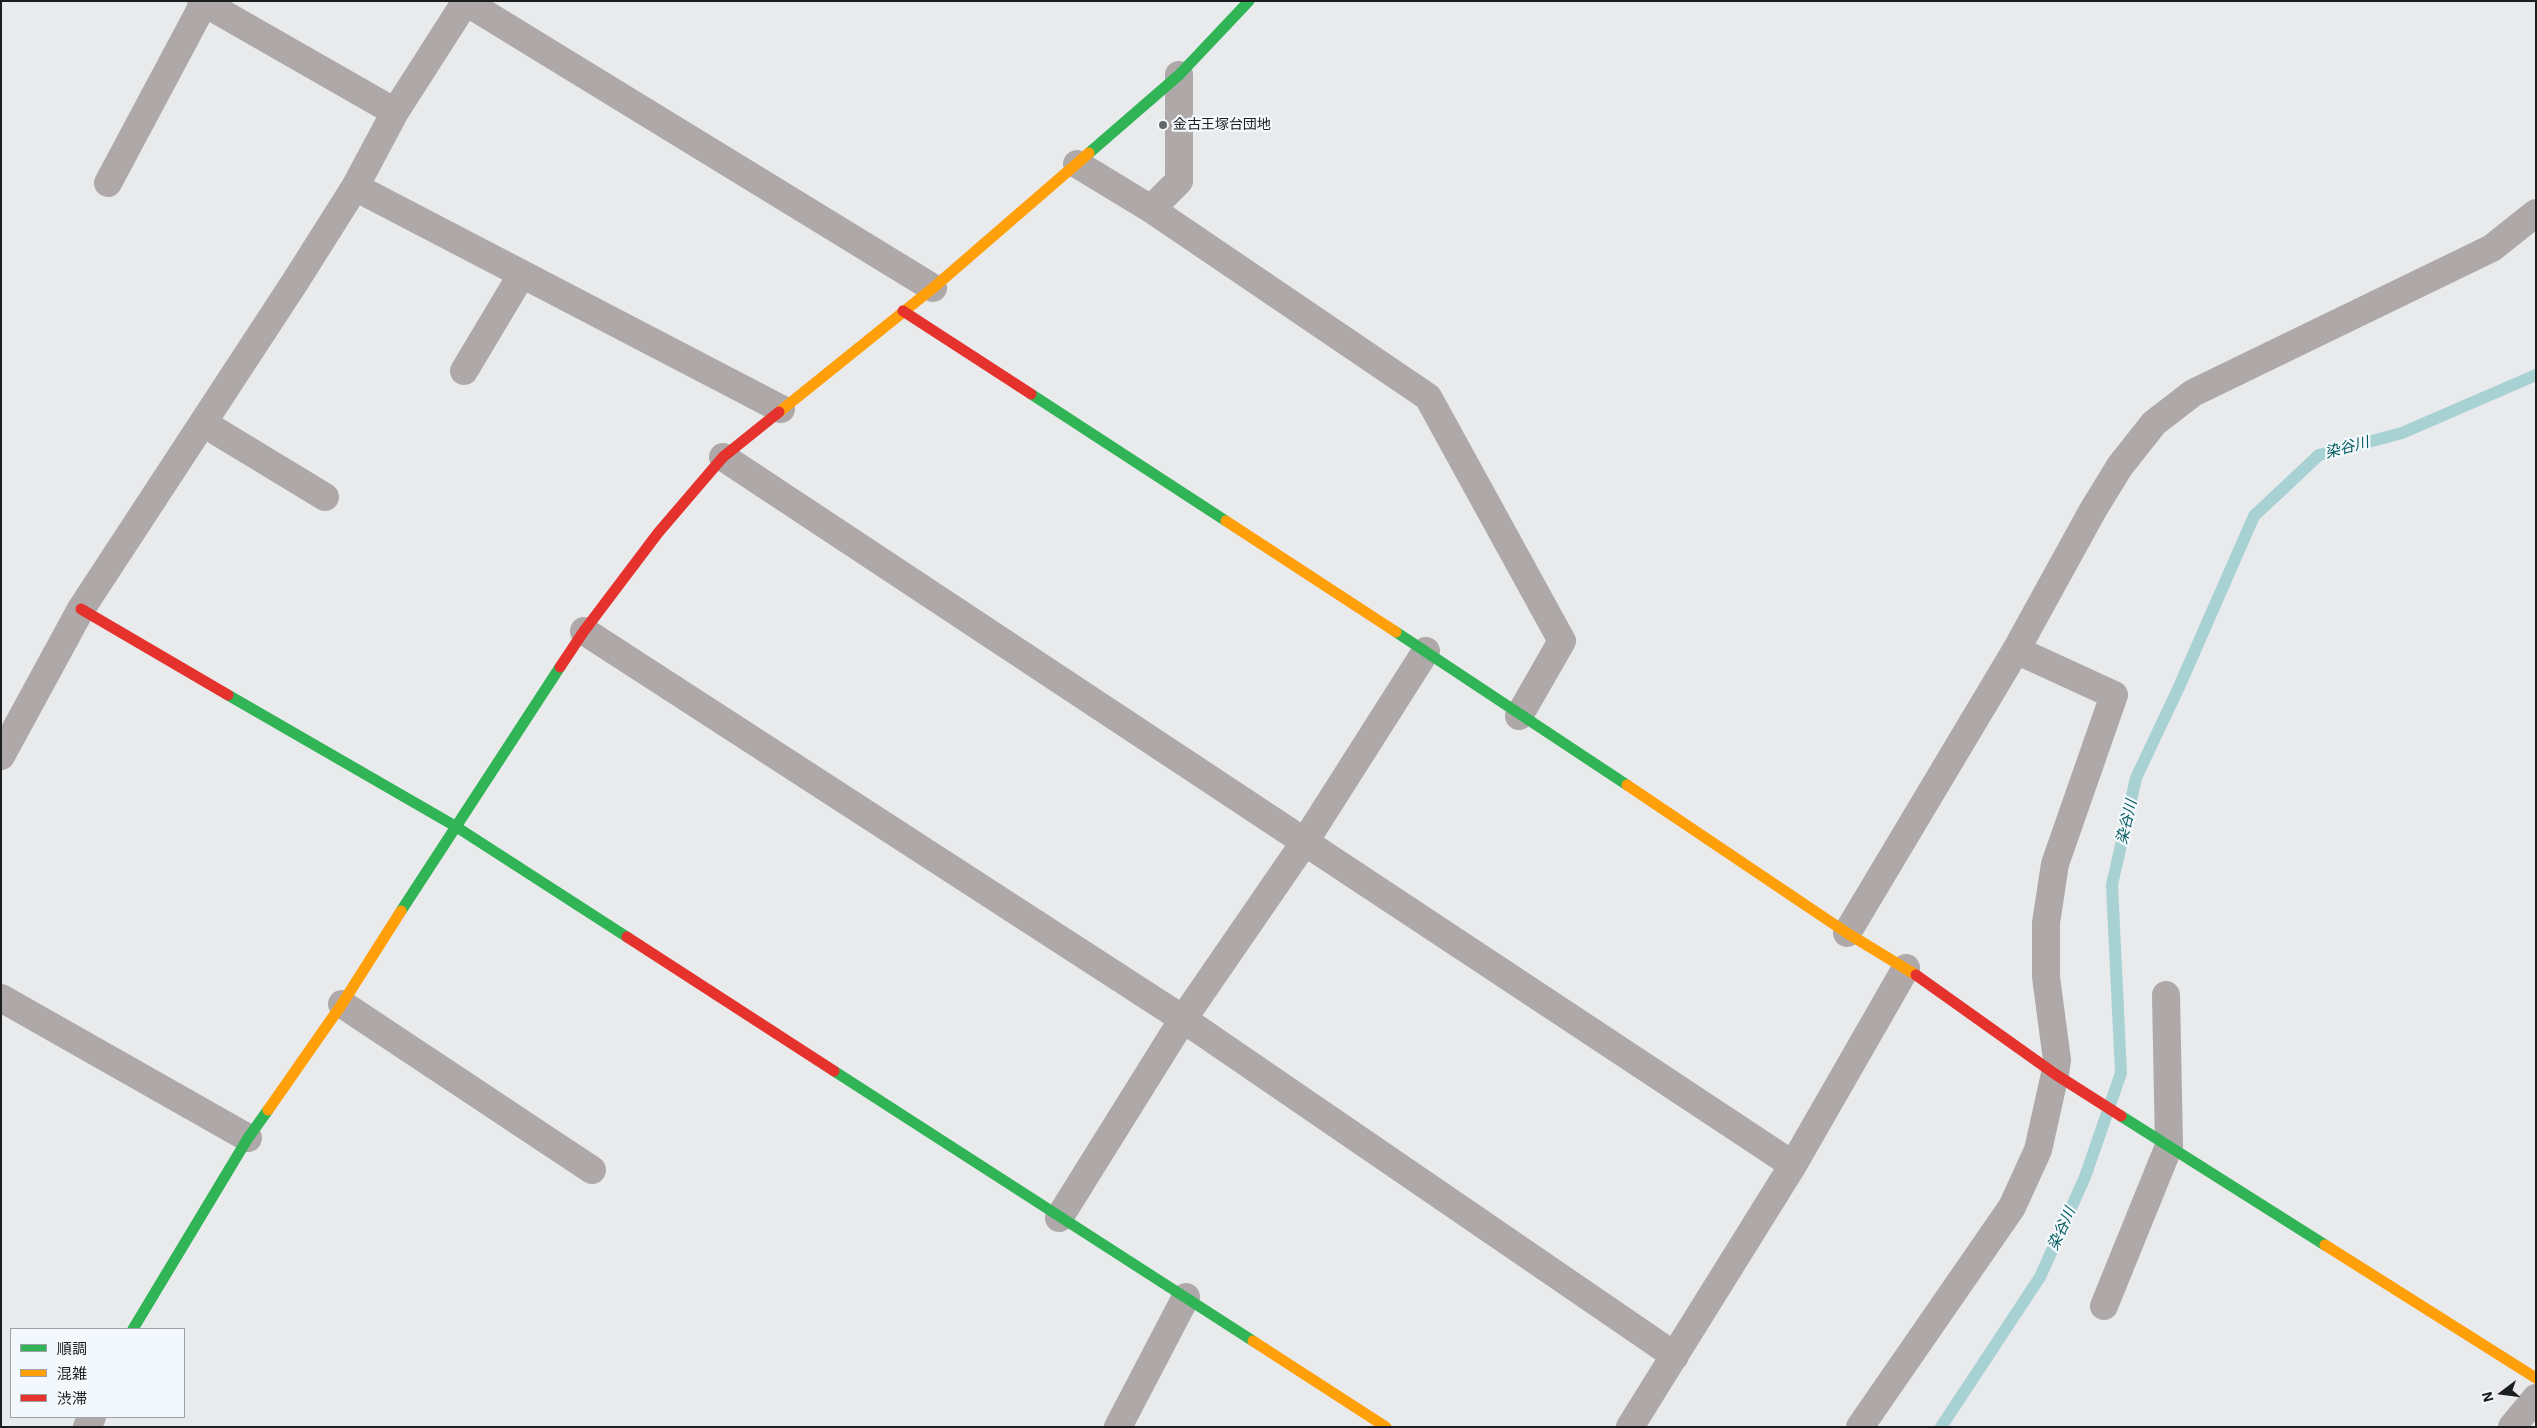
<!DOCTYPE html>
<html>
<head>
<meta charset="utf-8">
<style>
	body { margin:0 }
	#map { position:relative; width:2537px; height:1428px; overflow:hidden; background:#e8eaec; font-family:"IBM Plex Sans","Noto Sans JP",sans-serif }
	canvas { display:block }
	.frame { position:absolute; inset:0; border:2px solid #1c1d1f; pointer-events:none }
	.legend { position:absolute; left:10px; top:1328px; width:175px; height:90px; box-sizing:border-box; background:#f3f8fc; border:1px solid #9da0a4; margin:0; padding:6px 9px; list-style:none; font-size:15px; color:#1c1d1f }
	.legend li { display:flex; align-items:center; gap:10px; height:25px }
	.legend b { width:25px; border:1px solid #9da0a4 }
	.north { position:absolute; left:2477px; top:1368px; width:50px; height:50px; -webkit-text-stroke:4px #f3f8fc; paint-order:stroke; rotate:255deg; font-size:14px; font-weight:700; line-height:20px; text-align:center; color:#1c1d1f }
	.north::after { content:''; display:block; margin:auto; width:18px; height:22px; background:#1c1d1f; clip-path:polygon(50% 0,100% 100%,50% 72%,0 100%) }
</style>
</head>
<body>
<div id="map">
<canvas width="2537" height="1428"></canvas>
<div class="frame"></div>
<ul class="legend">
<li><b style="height:6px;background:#30b455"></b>順調</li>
<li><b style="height:6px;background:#ff9f0a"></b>混雑</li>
<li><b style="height:6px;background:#e5322d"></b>渋滞</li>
</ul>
<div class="north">N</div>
</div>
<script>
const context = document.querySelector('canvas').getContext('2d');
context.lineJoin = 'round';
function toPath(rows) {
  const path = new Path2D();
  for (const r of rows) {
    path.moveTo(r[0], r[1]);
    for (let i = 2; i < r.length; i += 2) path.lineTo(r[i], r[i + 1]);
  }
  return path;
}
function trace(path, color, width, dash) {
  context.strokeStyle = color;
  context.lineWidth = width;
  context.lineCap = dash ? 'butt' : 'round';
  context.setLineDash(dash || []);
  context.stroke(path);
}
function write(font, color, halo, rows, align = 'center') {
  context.font = font + ' "IBM Plex Sans","Noto Sans JP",sans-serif';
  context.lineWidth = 4.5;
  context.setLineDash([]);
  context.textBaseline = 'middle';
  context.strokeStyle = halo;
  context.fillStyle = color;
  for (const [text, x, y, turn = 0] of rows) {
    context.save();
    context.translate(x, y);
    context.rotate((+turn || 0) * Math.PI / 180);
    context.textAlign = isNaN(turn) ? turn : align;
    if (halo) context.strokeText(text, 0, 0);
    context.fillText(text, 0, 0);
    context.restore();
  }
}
trace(toPath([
	[1941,1427,2040,1277,2085,1177,2121,1073,2112,885,2136,778,2179,687,2254,516,2319,455,2402,433,2536,375]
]), '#a8d1d3', 12);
trace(toPath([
	[201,1,395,112],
	[466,2,933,288],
	[1077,164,1151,209,1428,397,1562,641,1519,716],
	[108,183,204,3],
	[355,187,781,409],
	[1151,209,1179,181,1179,75],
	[464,371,522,274],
	[203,423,325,497],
	[723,457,1793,1165],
	[584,631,1183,1019,1675,1356],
	[1,756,81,609,295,282,355,187,395,112,466,1],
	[1847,933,2016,650,2093,510,2120,466,2154,423,2193,393,2492,248,2536,213],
	[1,998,248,1138],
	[342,1004,592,1170],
	[1059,1218,1183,1019,1304,843,1426,651],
	[2104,1306,2169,1146,2166,995],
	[87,1427,92,1417],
	[1118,1427,1186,1297],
	[1630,1427,1793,1165,1906,968],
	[1860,1427,2012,1207,2038,1150,2055,1074,2057,1060,2046,977,2046,923,2055,864,2114,695,2016,650],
	[2512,1427,2536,1398]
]), '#aea9a8', 28);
trace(toPath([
	[1089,153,1179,75,1249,1],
	[1031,394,1226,521],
	[1396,632,1627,785],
	[228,695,455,826,627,937],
	[401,911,560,667],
	[834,1071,1253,1341],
	[2121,1116,2325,1245],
	[133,1329,248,1138,268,1110]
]), '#30b455', 11);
trace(toPath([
	[779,412,933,288,1089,153],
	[1226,521,1396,632],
	[1627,785,1847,933,1916,975],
	[268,1110,342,1004,401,911],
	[2325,1245,2536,1378],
	[1253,1341,1386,1427]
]), '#ff9f0a', 11);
trace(toPath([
	[903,311,1031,394],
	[81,609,228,695],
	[560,667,584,631,658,533,723,457,779,412],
	[627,937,834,1071],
	[1916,975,2055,1074,2121,1116]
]), '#e5322d', 11);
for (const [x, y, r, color] of [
	[1163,125,5,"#636567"]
]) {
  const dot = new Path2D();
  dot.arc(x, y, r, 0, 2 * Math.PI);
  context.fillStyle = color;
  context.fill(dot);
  trace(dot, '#f3f8fc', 2);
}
write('14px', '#1c1d1f', '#f3f8fc', [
	["金古王塚台団地",1173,125]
], 'left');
write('italic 15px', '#035b5d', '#f3f8fc', [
	["染谷川",2347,448,-15],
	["染谷川",2127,822,-77],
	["染谷川",2062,1229,-66]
]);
</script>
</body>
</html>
